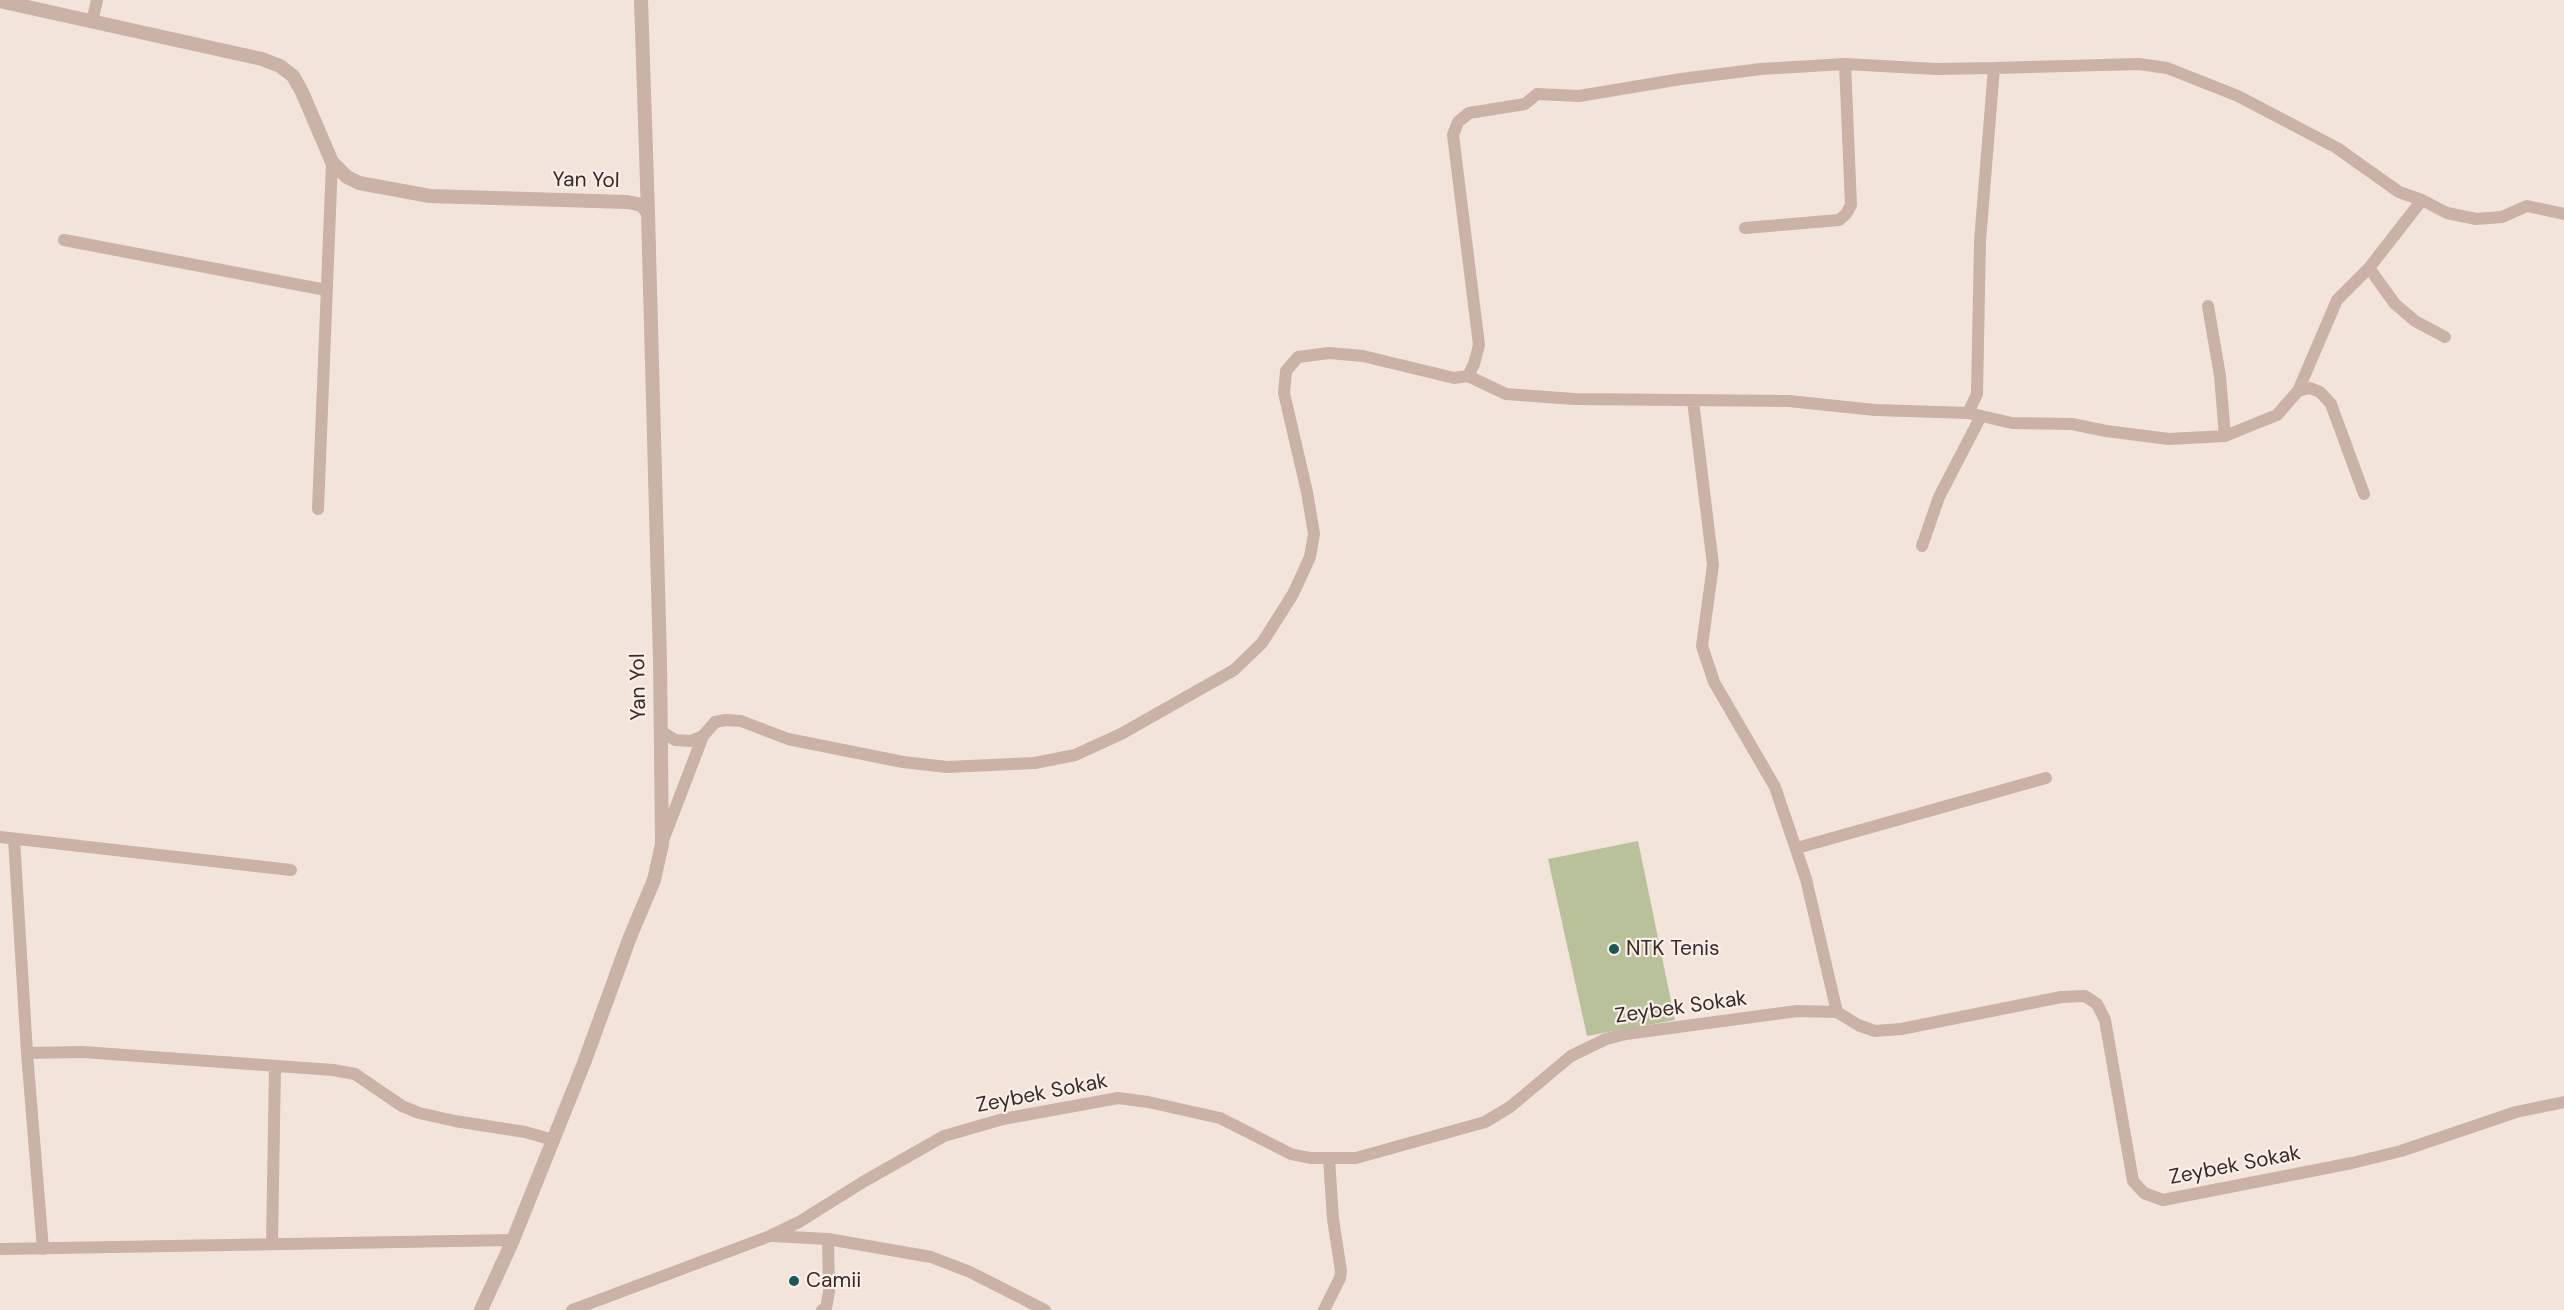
<!DOCTYPE html>
<html>
<head>
<meta charset="utf-8">
<style>
	body { margin:0 }
	canvas { display:block; background:#f2e4db }
</style>
</head>
<body>
<canvas width="2564" height="1310"></canvas>
<script>
const context = document.querySelector('canvas').getContext('2d');
context.lineJoin = 'round';
function paint(path, color) {
  context.fillStyle = color;
  context.fill(path, 'evenodd');
}
function toPath(rows) {
  const path = new Path2D();
  for (const r of rows) {
    path.moveTo(r[0], r[1]);
    for (let i = 2; i < r.length; i += 2) path.lineTo(r[i], r[i + 1]);
  }
  return path;
}
function trace(path, color, width, dash) {
  context.strokeStyle = color;
  context.lineWidth = width;
  context.lineCap = dash ? 'butt' : 'round';
  context.setLineDash(dash || []);
  context.stroke(path);
}
function write(font, color, halo, rows, align = 'center') {
  context.font = font + ' "DM Sans",sans-serif';
  context.lineWidth = 4.5;
  context.setLineDash([]);
  context.textBaseline = 'middle';
  context.strokeStyle = halo;
  context.fillStyle = color;
  for (const [text, x, y, turn = 0] of rows) {
    context.save();
    context.translate(x, y);
    context.rotate((+turn || 0) * Math.PI / 180);
    context.textAlign = isNaN(turn) ? turn : align;
    if (halo) context.strokeText(text, 0, 0);
    context.fillText(text, 0, 0);
    context.restore();
  }
}
paint(toPath([
	[1638,841,1675,1020,1587,1036,1548,859]
]), '#b9c19b');
trace(toPath([
	[92,22,97,0],
	[1745,228,1839,220,1846,214,1851,205,1845,64],
	[64,240,326,290],
	[2369,268,2395,304,2415,321,2445,337],
	[2208,306,2220,376,2225,436],
	[1468,376,1506,394,1574,399,1789,401,1875,410,1968,413,1977,394,1980,241,1994,68,2139,64,2167,68,2238,96,2337,148,2399,192,2422,200,2447,213,2476,219,2502,217,2527,206,2564,214],
	[2298,391,2310,388,2320,392,2331,404,2364,494],
	[1693,401,1713,565,1702,646,1714,682,1775,787,1806,879,1837,1012],
	[1968,413,2012,423,2072,424,2106,431,2169,439,2225,436,2277,415,2298,391,2337,300,2369,268,2422,200],
	[318,509,332,162],
	[1922,546,1939,497,1981,416],
	[661,731,675,740,691,741,703,736],
	[0,837,291,870],
	[14,839,27,1053,43,1249],
	[662,843,703,736,715,722,726,720,741,721,788,739,903,762,947,767,1035,763,1075,755,1121,734,1234,670,1262,643,1293,594,1310,557,1314,534,1307,492,1284,393,1286,371,1298,357,1329,353,1363,356,1454,378,1468,376,1474,364,1479,345,1453,135,1458,122,1469,113,1525,104,1537,94,1579,96,1681,79,1761,69,1845,64,1936,69,1994,68],
	[1797,848,2046,778],
	[27,1053,83,1052,333,1070,355,1074,402,1106,419,1113,455,1121,525,1132,553,1140],
	[772,1236,828,1239,931,1257,970,1272,1045,1310],
	[272,1244,275,1066],
	[0,1249,513,1240],
	[572,1310,770,1236,799,1222,863,1182,944,1136,1003,1119,1118,1098,1148,1102,1220,1118,1291,1154,1310,1158,1356,1158,1485,1122,1510,1107,1571,1056,1606,1039,1626,1034,1797,1011,1837,1012,1858,1025,1875,1031,1901,1029,2061,997,2085,996,2097,1004,2105,1020,2133,1181,2144,1193,2163,1200,2352,1163,2401,1151,2516,1112,2564,1102],
	[822,1310,826,1308,829,1292,828,1239],
	[1324,1310,1340,1278,1341,1271,1333,1219,1329,1159]
]), '#cab2a7', 12);
trace(toPath([
	[641,0,648,213],
	[0,1,262,59,280,66,293,76,302,92,332,162,347,177,359,183,430,196,627,202,642,205,648,213,660,661,662,844,654,880,630,937,584,1063,513,1240,481,1310]
]), '#cab2a7', 14);
for (const [x, y, r, color] of [
	[1614,949,6,"#1d5854"],
	[794,1281,6,"#1d5854"]
]) {
  const dot = new Path2D();
  dot.arc(x, y, r, 0, 2 * Math.PI);
  context.fillStyle = color;
  context.fill(dot);
  trace(dot, '#f9efe8', 2);
}
write('21px', '#372a28', '#f9efe8', [
	["Yan Yol",586,181,1],
	["Yan Yol",639,687,-91],
	["Zeybek Sokak",1681,1008,-8],
	["Zeybek Sokak",1042,1094,-11],
	["Zeybek Sokak",2235,1166,-11]
]);
write('21px', '#372a28', '#f9efe8', [
	["NTK Tenis",1626,949],
	["Camii",806,1281]
], 'left');
</script>
</body>
</html>
